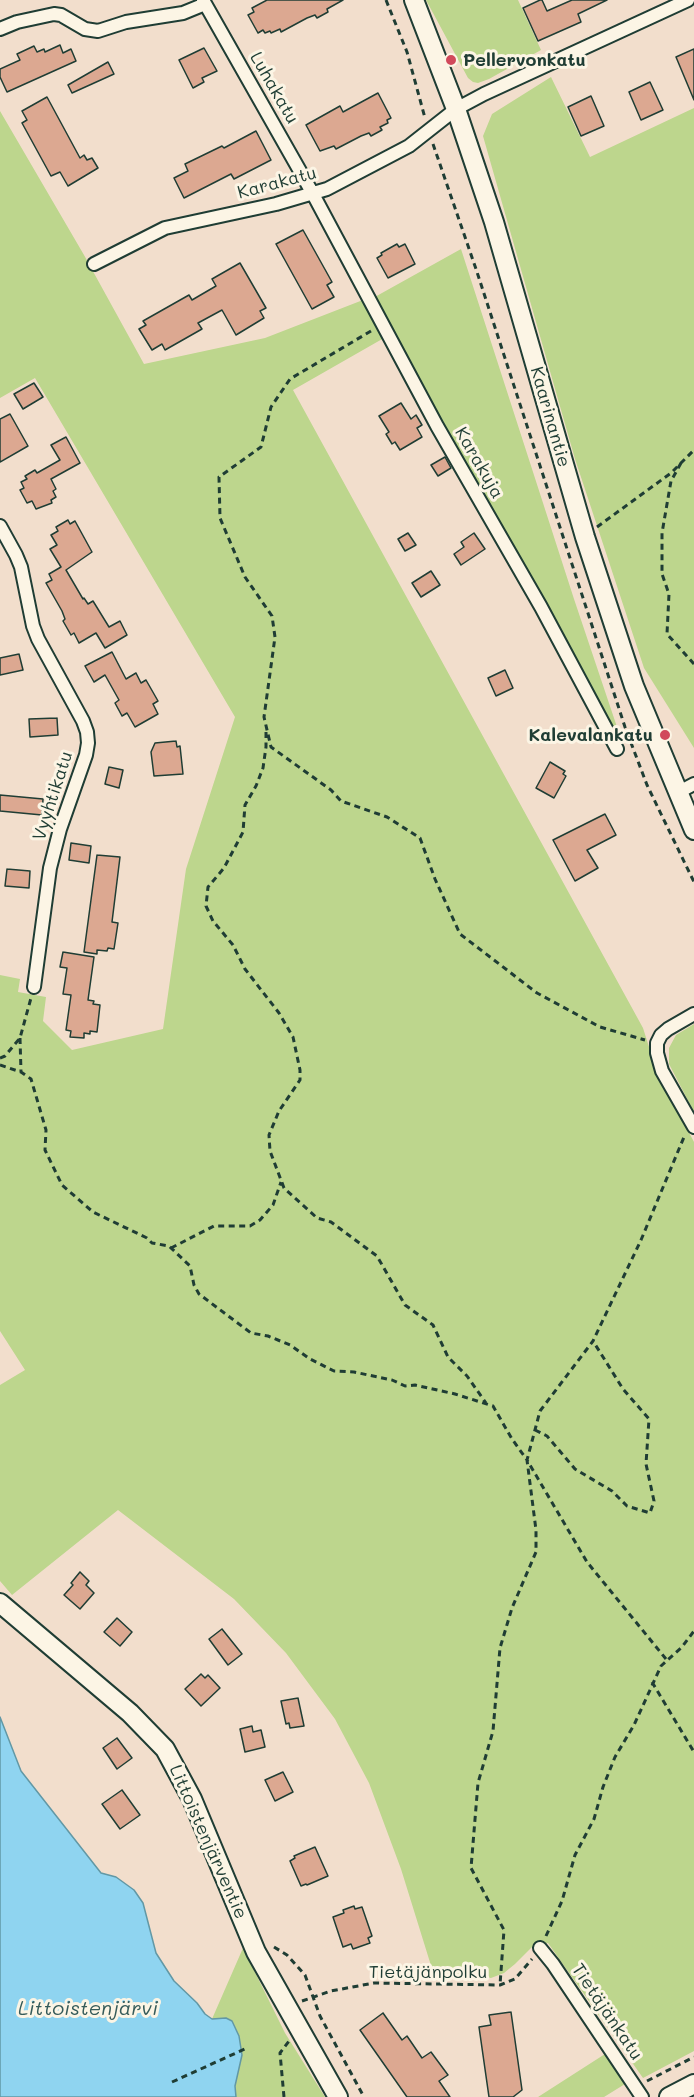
<!DOCTYPE html>
<html>
<head>
<meta charset="utf-8">
<style>
	body { margin:0 }
	canvas { display:block; background:#f2decc }
</style>
</head>
<body>
<canvas width="694" height="2097"></canvas>
<script>
const context = document.querySelector('canvas').getContext('2d');
context.lineJoin = 'round';
function paint(path, color) {
  context.fillStyle = color;
  context.fill(path, 'evenodd');
}
function toPath(rows) {
  const path = new Path2D();
  for (const r of rows) {
    path.moveTo(r[0], r[1]);
    for (let i = 2; i < r.length; i += 2) path.lineTo(r[i], r[i + 1]);
  }
  return path;
}
function trace(path, color, width, dash) {
  context.strokeStyle = color;
  context.lineWidth = width;
  context.lineCap = dash ? 'butt' : 'round';
  context.setLineDash(dash || []);
  context.stroke(path);
}
function write(font, color, halo, rows, align = 'center') {
  context.font = font + ' Mali,sans-serif';
  context.lineWidth = 6;
  context.setLineDash([]);
  context.textBaseline = 'middle';
  context.strokeStyle = halo;
  context.fillStyle = color;
  for (const [text, x, y, turn = 0] of rows) {
    context.save();
    context.translate(x, y);
    context.rotate((+turn || 0) * Math.PI / 180);
    context.textAlign = isNaN(turn) ? turn : align;
    if (halo) context.strokeText(text, 0, 0);
    context.fillText(text, 0, 0);
    context.restore();
  }
}
paint(toPath([
	[426,0,518,0,541,50,489,79,478,83,473,82,468,78],
	[551,77,590,157,694,108,694,748,644,668,575,459,483,136,492,114],
	[0,111,84,255,144,364,265,338,363,300,384,338,293,390,643,1028,657,1072,694,1142,694,2051,643,2078,548,1943,532,1947,515,1964,504,1973,491,1978,433,1972,401,1869,369,1783,335,1719,286,1653,234,1599,118,1510,12,1595,0,1581,0,1385,25,1370,0,1331,0,975,20,979,18,992,46,997,43,1021,72,1050,163,1029,186,869,235,717,35,378,0,398],
	[461,249,574,599,618,730,610,726,373,298],
	[694,1024,694,1112,669,1064,669,1048,676,1035],
	[243,1948,285,2033,325,2097,236,2097,235,2086,242,2055,239,2036,212,2019],
	[605,2054,625,2084,604,2097,538,2097]
]), '#bdd68d');
const water = toPath([
	[0,1717,21,1771,101,1873,116,1877,134,1890,143,1903,156,1953,174,1981,197,2003,205,2014,212,2019,226,2018,232,2021,239,2036,242,2055,235,2086,236,2097,0,2097,0,1717]
]);
paint(water, '#8fd4f0');
trace(water, '#6298a5', 1.5);
const building = toPath([
	[267,0,343,0,327,9,328,12,317,18,315,15,307,18,281,32,280,29,271,33,270,31,265,33,263,30,258,33,248,15,254,12,252,8,267,0],
	[540,0,542,0,547,11,572,0,607,0,578,14,581,22,538,41,523,8,540,0],
	[60,45,63,53,71,49,76,61,7,92,0,77,0,69,20,60,17,54,34,46,37,52,44,49,45,52,60,45],
	[204,48,217,71,202,78,204,82,193,88,179,60,204,48],
	[694,49,694,100,676,57,694,49],
	[108,62,114,74,72,93,68,85,108,62],
	[650,82,663,110,641,120,629,92,650,82],
	[378,93,391,118,387,120,388,123,380,127,382,130,371,136,369,133,361,136,336,149,334,146,320,151,306,125,340,106,343,112,378,93],
	[591,96,604,126,581,136,568,107,591,96],
	[47,97,80,158,84,155,87,160,92,158,98,168,68,186,60,172,51,176,22,123,27,120,22,111,47,97],
	[256,131,271,160,234,179,231,174,184,198,174,178,188,171,185,164,222,146,224,148,256,131],
	[303,230,332,282,327,285,334,297,312,309,276,244,303,230],
	[397,244,399,247,405,244,415,264,388,278,377,258,382,255,381,253,397,244],
	[240,263,266,308,260,311,264,318,236,335,222,310,198,323,202,329,165,350,162,344,152,350,139,329,146,325,143,321,189,295,192,300,216,286,212,279,240,263],
	[34,383,43,397,23,409,14,394,34,383],
	[401,403,411,419,416,415,422,425,417,428,422,437,400,450,395,442,392,444,386,434,389,432,379,416,401,403],
	[10,414,28,446,0,462,0,419,10,414],
	[66,437,80,463,51,479,56,489,53,491,56,497,51,500,52,503,36,509,32,501,27,503,20,490,24,488,21,482,27,479,25,476,35,470,37,473,60,460,51,445,66,437],
	[445,457,451,468,438,476,431,465,445,457],
	[68,520,70,524,75,521,92,552,66,570,83,599,84,598,88,604,93,601,109,627,120,621,127,635,105,648,96,633,79,643,74,633,71,635,63,621,65,619,62,611,46,583,52,580,49,574,61,567,50,549,57,545,51,535,58,531,56,527,68,520],
	[408,533,416,545,405,551,398,539,408,533],
	[474,533,485,549,461,565,454,554,464,547,461,542,474,533],
	[431,571,440,585,421,597,412,583,431,571],
	[112,652,126,679,136,673,141,683,146,680,158,701,153,704,158,714,135,727,127,713,122,716,115,703,119,700,105,675,94,682,85,666,112,652],
	[19,654,23,670,0,675,0,658,19,654],
	[505,670,513,688,496,696,488,678,505,670],
	[57,718,58,735,30,737,29,719,57,718],
	[176,741,177,747,180,746,183,774,154,776,151,752,155,743,176,741],
	[550,762,565,771,563,774,566,776,554,798,536,788,550,762],
	[109,767,123,770,119,788,105,784,109,767],
	[0,795,43,799,42,815,0,811,0,795],
	[605,814,616,835,587,850,598,868,575,881,553,840,605,814],
	[71,843,91,846,89,863,69,860,71,843],
	[97,855,120,857,112,922,118,923,114,949,108,948,107,951,97,950,97,954,84,952,97,855],
	[7,869,30,871,29,888,5,886,7,869],
	[63,952,94,957,88,1000,94,1001,93,1004,100,1005,97,1032,90,1031,90,1034,84,1033,84,1038,70,1037,71,1031,66,1030,71,995,63,994,67,968,60,967,63,952],
	[80,1572,89,1581,86,1585,94,1593,80,1609,64,1595,73,1585,71,1583,80,1572],
	[117,1618,132,1632,120,1646,104,1632,117,1618],
	[222,1629,242,1654,228,1665,209,1639,222,1629],
	[201,1674,205,1678,208,1675,220,1688,201,1706,185,1689,201,1674],
	[298,1698,304,1726,290,1728,289,1723,286,1724,281,1701,298,1698],
	[252,1726,253,1732,261,1730,265,1747,245,1752,240,1729,252,1726],
	[117,1738,132,1758,117,1769,103,1748,117,1738],
	[283,1772,293,1792,275,1801,265,1780,283,1772],
	[122,1790,140,1815,120,1829,102,1804,122,1790],
	[315,1847,328,1876,307,1885,306,1884,301,1886,290,1861,295,1858,294,1856,315,1847],
	[354,1906,355,1909,362,1907,372,1936,368,1938,370,1943,353,1949,351,1944,343,1947,333,1917,344,1913,343,1910,354,1906],
	[511,2012,522,2090,513,2097,489,2097,479,2027,491,2025,489,2015,511,2012],
	[383,2013,402,2040,407,2036,422,2058,431,2052,448,2075,439,2081,450,2097,407,2097,360,2030,383,2013]
]);
paint(building, '#dca891');
trace(building, '#1f3d34', 1.5);
const street = toPath([
	[203,0,313,194,437,426,541,607,617,749],
	[0,29,17,22,54,14,61,15,85,29,98,31,126,22,183,13,205,4],
	[94,264,165,228,276,204,327,189,409,146,456,109,484,94,688,0],
	[0,526,16,555,21,567,33,626,38,639,83,721,87,732,88,743,86,755,60,829,50,868,34,987],
	[677,793,694,784],
	[694,1014,668,1029,661,1035,657,1043,657,1053,662,1071,694,1127],
	[540,1948,553,1964,642,2097]
]);
const secondary = toPath([
	[414,0,456,109,494,222,585,537,634,686,694,830],
	[0,1603,130,1713,165,1749,192,1799,256,1952,338,2097],
	[669,2097,694,2084]
]);
trace(street, '#1f3d34', 16);
trace(secondary, '#1f3d34', 22);
trace(toPath([
	[386,0,407,52,425,118],
	[433,144,476,269,625,727,647,785,694,882],
	[371,331,290,379,271,407,261,447,219,477,220,518,245,577,272,616,275,637,264,717,271,747,331,790,341,801,387,817,420,838,435,879,460,934,537,993,600,1027,645,1040],
	[681,463,671,481,662,533,662,574,669,594,667,634,694,664],
	[597,527,671,473,694,450],
	[266,732,266,747,263,768,256,786,245,805,243,832,224,868,208,887,206,906,213,921,233,945,245,969,279,1013,293,1037,300,1070,300,1080,279,1111,269,1135,270,1151,284,1188,317,1218,331,1222,377,1256,405,1305,433,1325,448,1357,467,1376,486,1403],
	[20,1038,21,1072],
	[0,1058,5,1056,20,1038,31,998],
	[0,1065,21,1072,31,1079,46,1130,45,1150,62,1185,93,1212,147,1238,152,1243,169,1246,190,1266,194,1285,199,1294,251,1333,268,1336,290,1345,310,1359,334,1371,354,1372,392,1380,405,1386,415,1385,455,1394,493,1406,512,1439,527,1460,536,1530,536,1552,512,1608,500,1648,493,1731,478,1783,471,1868,504,1930,500,1985],
	[171,1248,214,1226,250,1226,260,1220,273,1205,281,1182],
	[535,1430,547,1436,575,1469,612,1491,627,1506,650,1513,654,1501,646,1464,649,1419,623,1389,593,1341],
	[666,1659,587,1562,527,1460,540,1411,593,1341,641,1240,684,1137],
	[652,1682,694,1752],
	[546,1936,562,1901,575,1855,594,1819,603,1787,615,1757,634,1725,661,1666,682,1647,694,1631],
	[274,1947,287,1955,305,1975,320,2016,364,2097],
	[302,2001,331,1991,374,1983,500,1985,515,1979,532,1959],
	[647,2081,694,2057],
	[172,2082,247,2048],
	[284,2097,280,2053,289,2041]
]), '#1f3d34', 3, [6, 4.5]);
trace(street, '#fcf5e5', 12);
trace(secondary, '#fcf5e5', 18);
for (const [x, y, r, color] of [
	[451,60,6,"#d1495b"],
	[665,735,6,"#d1495b"]
]) {
  const dot = new Path2D();
  dot.arc(x, y, r, 0, 2 * Math.PI);
  context.fillStyle = color;
  context.fill(dot);
  trace(dot, '#fcf5e5', 2);
}
write('bold 18px', '#1f3d34', '#fcf5e5', [
	["Pellervonkatu",463,60],
	["Kalevalankatu",653,735,"right"]
], 'left');
write('18px', '#1f3d34', '#fcf5e5', [
	["Luhakatu",274,88,60],
	["Karakatu",277,183,-15],
	["Kaarinantie",550,417,74],
	["Karakuja",479,463,60],
	["Vyyhtikatu",53,796,-72],
	["Littoistenjärventie",208,1842,66],
	["Tietäjänpolku",428,1972],
	["Tietäjänkatu",607,2012,56]
]);
write('italic 20px', '#355b5a', '#fcf5e5', [
	["Littoistenjärvi",88,2009]
]);
</script>
</body>
</html>
